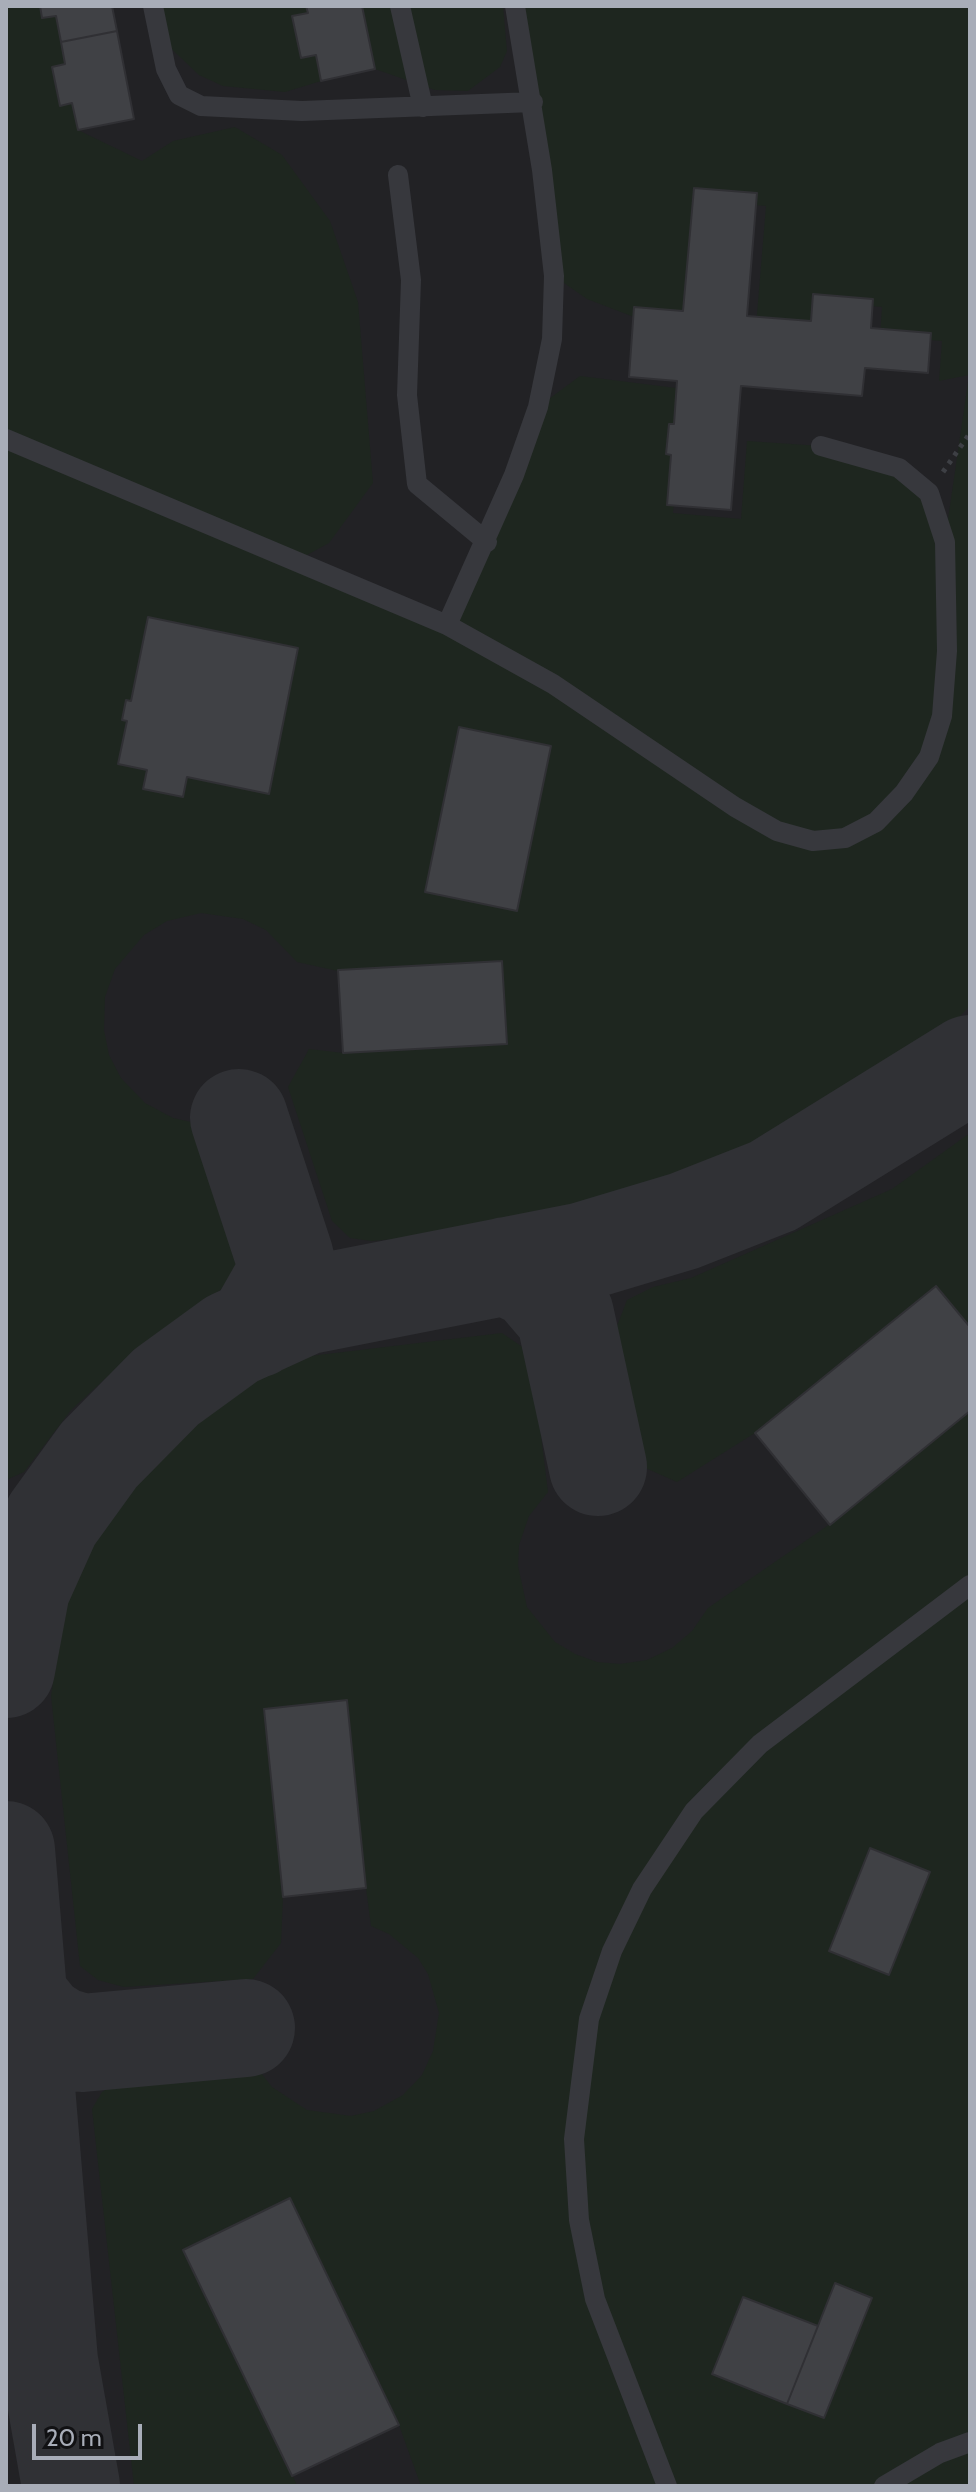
<!DOCTYPE html>
<html>
<head>
<meta charset="utf-8">
<style>
	body { margin:0 }
	#map { position:relative; width:976px; height:2492px; overflow:hidden; background:#161618; font-family:Cabin,sans-serif }
	canvas { display:block }
	.frame { position:absolute; inset:0; border:8px solid #a8adb8; pointer-events:none }
	.scale { position:absolute; left:32px; top:2424px; width:110px; height:36px; box-sizing:border-box; border:4px solid #a8adb8; border-top:0; padding-left:10px; font-size:24px; line-height:28px; white-space:nowrap; color:#a8adb8; -webkit-text-stroke:6px #111113; paint-order:stroke }
</style>
</head>
<body>
<div id="map">
<canvas width="976" height="2492"></canvas>
<div class="frame"></div>
<div class="scale">20 m</div>
</div>
<script>
const context = document.querySelector('canvas').getContext('2d');
context.lineJoin = 'round';
function paint(path, color) {
  context.fillStyle = color;
  context.fill(path, 'evenodd');
}
function toPath(rows) {
  const path = new Path2D();
  for (const r of rows) {
    path.moveTo(r[0], r[1]);
    for (let i = 2; i < r.length; i += 2) path.lineTo(r[i], r[i + 1]);
  }
  return path;
}
function trace(path, color, width, dash) {
  context.strokeStyle = color;
  context.lineWidth = width;
  context.lineCap = dash ? 'butt' : 'round';
  context.setLineDash(dash || []);
  context.stroke(path);
}
paint(toPath([
	[6,6,970,6,970,2486,6,2486]
]), '#222225');
paint(toPath([
	[6,6,40,6,42,18,56,16,65,64,52,67,60,105,72,103,78,130,142,161,173,141,235,127,282,155,330,221,358,302,373,483,329,543,296,561,447,625,538,407,580,376,684,389,673,513,741,519,747,441,821,446,859,454,929,493,945,540,969,375,939,381,942,341,880,336,882,307,826,302,823,332,756,326,766,206,700,200,689,322,634,317,587,299,554,276,515,6,970,6,970,1006,953,1023,864,1082,770,1138,666,1181,554,1214,473,1232,372,1241,350,1238,332,1221,288,1087,309,1049,343,1053,338,971,297,962,266,930,243,919,201,913,167,921,144,935,115,969,105,997,104,1030,109,1055,121,1078,145,1103,173,1118,191,1122,237,1248,238,1268,231,1282,118,1367,71,1410,24,1472,6,1480],
	[153,6,306,6,308,13,293,16,316,55,321,81,285,92,223,86,199,75,160,38],
	[362,6,503,6,507,51,500,67,468,91,435,90,375,69],
	[970,1133,970,2486,421,2486,399,2425,293,2476,297,2486,134,2486,92,2109,102,2092,121,2078,212,2067,258,2069,272,2087,307,2110,351,2116,374,2111,403,2095,422,2075,433,2051,439,2013,428,1974,418,1958,389,1934,371,1926,366,1888,283,1897,281,1943,253,1979,124,1987,98,1980,80,1966,51,1696,63,1613,90,1548,129,1490,179,1433,234,1387,310,1356,502,1333,524,1348,534,1379,548,1492,529,1516,519,1545,518,1566,527,1607,555,1642,575,1654,597,1662,620,1664,647,1660,672,1648,692,1631,708,1608,830,1524,755,1433,677,1482,641,1466,617,1326,627,1300,653,1287,691,1278,892,1189]
]), '#1e261f');
trace(toPath([
	[239,1118,285,1258,284,1278,255,1329],
	[506,1266,535,1280,565,1315,598,1467],
	[6,1669,21,1589,52,1520,99,1455,166,1387,232,1339,304,1306,584,1251,684,1221,773,1186,970,1064],
	[6,1850,49,2361,71,2486],
	[18,1997,40,2024,59,2036,82,2043,246,2028]
]), '#303135', 98);
const building = toPath([
	[40,6,112,6,117,31,61,42,56,16,42,18,40,6],
	[306,6,362,6,375,69,321,81,316,55,301,58,292,16,308,13,306,6],
	[117,31,134,119,78,130,72,103,60,106,52,67,65,64,61,42,117,31],
	[694,188,757,193,747,316,811,321,813,294,873,299,871,328,931,333,928,373,865,368,862,396,741,386,731,510,667,505,671,455,666,454,669,424,674,424,677,381,629,377,634,307,683,311,694,188],
	[148,617,298,648,269,794,187,777,183,797,143,789,147,770,118,764,127,721,122,720,126,700,131,701,148,617],
	[459,727,551,746,517,911,425,892,459,727],
	[502,961,507,1044,343,1053,338,970,502,961],
	[936,1286,970,1327,970,1411,830,1525,755,1433,936,1286],
	[347,1700,366,1888,283,1897,264,1709,347,1700],
	[870,1848,930,1872,889,1975,829,1951,870,1848],
	[290,2198,399,2425,292,2476,183,2250,290,2198],
	[835,2283,872,2298,824,2418,787,2404,835,2283],
	[743,2297,818,2326,787,2404,712,2374,743,2297]
]);
paint(building, '#404145');
trace(building, '#303034', 2);
trace(toPath([
	[943,472,970,433]
]), '#3d3f44', 5, [4, 6]);
trace(toPath([
	[153,6,166,69,179,95,201,106,302,111,533,102],
	[400,6,423,107],
	[398,175,411,280,407,395,417,484,487,542],
	[6,439,447,625,553,684,735,807,777,831,813,841,845,838,876,822,904,793,929,757,942,716,947,651,945,542,929,493,899,468,821,446],
	[447,625,514,475,538,407,552,339,554,276,542,170,515,6],
	[667,2486,595,2299,579,2220,574,2139,589,2019,612,1951,642,1889,694,1811,760,1744,970,1585],
	[884,2486,940,2453,970,2442]
]), '#37383d', 20);
</script>
</body>
</html>
